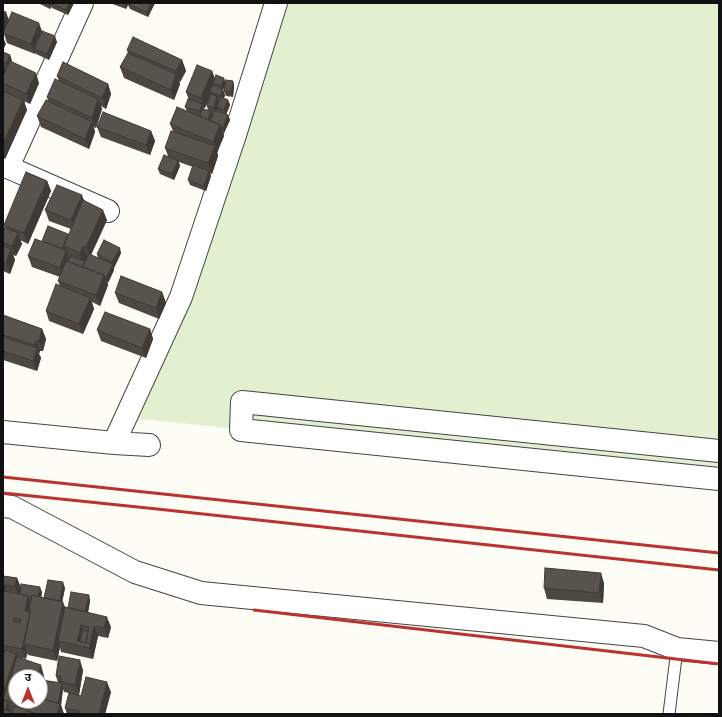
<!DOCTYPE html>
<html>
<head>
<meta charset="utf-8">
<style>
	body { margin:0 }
	#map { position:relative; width:722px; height:717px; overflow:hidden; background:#fefdf5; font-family:Georgia,"Noto Sans Devanagari",serif }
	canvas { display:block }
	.frame { position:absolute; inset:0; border:4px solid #111; pointer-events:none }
	.north { position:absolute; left:8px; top:669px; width:40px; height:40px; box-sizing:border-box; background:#fff; border:1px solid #a0a0a0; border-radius:50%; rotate:0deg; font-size:11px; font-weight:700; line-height:16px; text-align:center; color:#111 }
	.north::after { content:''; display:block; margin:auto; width:14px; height:18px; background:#bb332f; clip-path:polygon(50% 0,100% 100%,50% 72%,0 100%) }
</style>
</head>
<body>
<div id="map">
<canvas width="722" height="717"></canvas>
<div class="frame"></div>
<div class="north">उ</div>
</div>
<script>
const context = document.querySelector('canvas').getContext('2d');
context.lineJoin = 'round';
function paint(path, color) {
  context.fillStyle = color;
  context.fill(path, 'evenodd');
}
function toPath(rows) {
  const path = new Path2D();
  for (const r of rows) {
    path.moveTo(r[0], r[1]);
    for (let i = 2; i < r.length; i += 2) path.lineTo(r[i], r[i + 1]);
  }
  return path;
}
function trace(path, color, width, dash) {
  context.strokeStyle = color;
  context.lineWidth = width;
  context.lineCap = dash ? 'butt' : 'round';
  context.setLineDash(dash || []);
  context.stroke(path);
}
paint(toPath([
	[274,3,719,3,719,478,150,420,130,419]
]), '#e3f0d0');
const lane = toPath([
	[669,714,677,649]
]);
const street = toPath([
	[3,165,108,211],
	[8,167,82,3],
	[3,432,114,443,149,445],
	[114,443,181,297,235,135,276,3],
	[719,451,242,402,241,430,719,479],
	[3,506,12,507,135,572,201,593,644,636,677,649,719,653]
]);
trace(lane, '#444', 13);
trace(street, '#444', 24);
trace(lane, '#fff', 11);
trace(street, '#fff', 22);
trace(toPath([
	[3,477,719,553],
	[3,493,157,509,719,570],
	[254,610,719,664]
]), '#bb332f', 3);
paint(toPath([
	[38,3,74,3,68,15,52,8,52,6,50,9],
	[110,3,155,3,148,17,130,9,128,5,126,9],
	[3,11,9,20,42,31,57,42,49,60,36,54,36,52,35,54,7,43,4,34,3,37],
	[127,50,182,60,186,71,180,82,179,81,180,84,174,100,124,78,120,67,128,53],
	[3,52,10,55,12,61,11,62,39,83,30,104,24,101,27,110,5,159,3,158],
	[212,71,215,79,225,83,233,81,234,86,233,97,226,96,224,91,225,84,223,90,225,95,224,98,228,100,230,105,226,114,228,115,230,120,224,133,223,133,224,136,217,152,218,156,212,174,210,173,211,176,206,191,190,185,188,180,193,167,179,162,180,166,174,180,160,174,158,169,168,156,165,148,173,131,170,124,187,111,185,107,189,100,186,92],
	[209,99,207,106,208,110,204,109,204,108,205,108],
	[57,76,108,84,111,94,106,109,101,106,102,109,96,128,94,127,95,132,89,149,41,127,37,116,48,101,47,97,59,81],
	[97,127,151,131,155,141,150,155,101,137],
	[47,181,51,191,28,244,20,240,22,244,16,256,13,255,15,260,10,274,3,271,3,227,5,228,4,225],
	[84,200,107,220,91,255,98,258,97,254,121,253,114,268,114,270,108,283,107,282,108,285,100,306,92,302,94,309,83,334,49,321,46,311,60,286,58,281,60,277,32,267,28,256,42,241,68,234,68,236,71,229,49,221,45,210],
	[162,292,166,303,159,319,119,303,115,293],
	[3,315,42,329,46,339,43,351,40,351,39,354,41,358,37,371,3,360],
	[150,329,153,339,146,358,101,341,97,330],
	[3,576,17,578,21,588,42,592,41,597,44,598,65,588,62,602,65,608,68,608,89,595,90,601,88,613,111,627,108,638,98,636,93,659,61,652,60,647,57,661,28,655,27,653,26,659,21,658,44,676,43,680,58,683,56,676,83,670,79,695,81,696,111,692,105,714,67,714,65,708,69,693,64,692,63,689,61,705,64,714,3,714,3,657,4,655,3,654],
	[16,677,40,677,40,701,16,701],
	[604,583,603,603,547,599,544,588]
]), '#4d4742');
paint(toPath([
	[49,3,53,3,51,3,52,6,50,9],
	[69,3,74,3,68,15,66,10],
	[124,3,129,3,128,4,128,5,126,9],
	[151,3,155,3,148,17,147,12],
	[6,12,10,23,3,33,4,34,3,37,3,18],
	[39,23,43,34,34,49,36,52,35,54,31,44],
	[55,36,57,42,49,60,47,54],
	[3,37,6,44,3,50],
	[10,55,12,61,8,69,6,64],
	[182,60,186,71,180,82,176,71],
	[4,66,6,71,3,78,3,69],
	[212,71,216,81,213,83,214,85,211,92,210,92,211,94,205,108,201,98],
	[36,73,39,83,30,104,26,94],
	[176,74,180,84,174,100,171,90],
	[224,78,226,83,223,90,225,95,223,101,221,96,223,90,221,86],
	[233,81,234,86,233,97,231,92],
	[108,84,111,94,106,109,102,98],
	[217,96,219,102,217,107,218,108,216,113,214,108],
	[98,99,102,109,96,128,92,118],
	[23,100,27,110,5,159,3,154,3,144],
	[228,100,230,105,226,115,224,110],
	[202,104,204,109,202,116,200,111],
	[211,111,213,116,211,123,208,122],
	[228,115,230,120,224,133,223,128],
	[92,122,95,132,89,149,85,139],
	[220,125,224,136,217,152,218,156,212,174,208,163,214,146,213,142],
	[151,131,155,141,150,155,146,145],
	[178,161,180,166,174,180,172,174],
	[209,171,211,176,206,191,204,186],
	[47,181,51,191,28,244,24,233],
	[82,195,86,206,75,230,71,220],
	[103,210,107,220,90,257,86,247],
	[18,233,22,244,16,256,12,246],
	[68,234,70,239,64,246,66,249,63,256,61,250],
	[83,246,87,257,83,263,80,253],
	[120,248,121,253,114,268,112,262],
	[11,249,15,260,10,274,6,263],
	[66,250,70,261,63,278,60,268],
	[113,264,114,270,108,283,106,278],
	[104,275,108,285,100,306,96,295],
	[162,292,166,303,159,319,156,308],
	[90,298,94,309,83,334,79,324],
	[42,329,46,339,43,351,39,341],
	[150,329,153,339,146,358,142,348],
	[36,341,40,351,39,354,41,358,37,371,33,361,37,349,35,345],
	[601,573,604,583,603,603,599,593],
	[17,578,21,588,19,597,15,586],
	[63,582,65,588,61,608,59,603],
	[4,585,8,595,3,595],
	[40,587,42,592,40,605,38,600],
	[89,595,90,601,87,617,85,612],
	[28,596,32,606,29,609,31,613,24,644,27,653,26,659,22,649,25,611],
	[63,602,67,612,58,641,60,647,57,661,53,650],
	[107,617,111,627,108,638,104,628],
	[81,625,85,635,82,647,77,641],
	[94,626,98,636,93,659,89,648],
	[16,654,20,664,11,676,14,683,4,699,3,694],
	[80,660,83,670,79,695,75,685],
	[41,665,44,676,40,687,40,677,36,677],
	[107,682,111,692,105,714,99,714],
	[61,684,63,689,61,705,64,714,57,714,60,706,58,703],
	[8,702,11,712,11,714,5,710]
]), '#3e3a36');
const building = toPath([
	[51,3,69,3,66,10,51,3],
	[128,3,151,3,147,12,128,4,128,3],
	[3,11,6,12,3,18,3,11],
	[12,12,39,23,31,44,3,33,12,12],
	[42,31,55,36,47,54,34,49,42,31],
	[133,37,182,60,176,71,127,50,133,37],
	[3,52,10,55,6,64,3,62,3,52],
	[128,53,176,74,171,90,120,67,128,53],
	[10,61,36,73,26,94,3,83,3,76,10,61],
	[63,62,108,84,102,98,57,76,63,62],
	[197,65,212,71,201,98,186,92,197,65],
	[216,75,224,78,221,86,213,83,216,75],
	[55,79,98,99,92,118,47,97,55,79],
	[226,80,233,81,231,92,224,91,226,80],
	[212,85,223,89,221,96,210,92,212,85],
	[3,91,23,100,3,144,3,91],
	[210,94,217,96,214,108,207,106,210,94],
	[221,97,228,100,224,110,217,107,221,97],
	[188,99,202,104,200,111,185,107,188,99],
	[46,100,92,122,85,139,37,116,46,100],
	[177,107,220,125,213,142,170,124,177,107],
	[202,109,211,111,208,120,200,116,202,109],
	[215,110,228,115,223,128,221,127,220,125,210,121,215,110],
	[103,112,151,131,146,145,97,127,103,112],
	[171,131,215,146,208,163,165,148,171,131],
	[164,155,178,161,172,174,158,169,164,155],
	[193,165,209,171,204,186,188,180,193,165],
	[26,172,47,181,24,233,4,225,26,172],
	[57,185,82,195,71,220,45,210,57,185],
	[83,200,103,210,86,247,83,246,80,253,64,246,83,200],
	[48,226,68,234,62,249,42,241,48,226],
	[3,227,18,233,12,246,3,243,3,227],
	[35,239,66,250,60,268,28,256,35,239],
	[104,240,120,248,112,262,97,254,104,240],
	[3,246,11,249,6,263,3,262,3,246],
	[89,254,113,264,106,278,105,277,104,275,83,267,89,254],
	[70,256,85,261,82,267,68,261,70,256],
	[66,261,104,275,96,295,58,281,66,261],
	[121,276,162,292,156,308,115,293,121,276],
	[56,284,90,298,79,324,46,311,56,284],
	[105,312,150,329,142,348,97,330,105,312],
	[3,315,42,329,39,341,36,341,35,345,3,335,3,315],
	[3,337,37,348,33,361,3,351,3,337],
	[545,568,601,573,599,593,544,588,545,568],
	[3,576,17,578,15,586,4,585,3,593,3,576],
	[48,580,63,582,60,601,44,598,48,580],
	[21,584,40,587,38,597,32,595,31,599,30,599,28,596,20,594,21,584],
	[4,591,28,596,25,611,30,612,22,649,3,645,3,594,4,591],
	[14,618,21,619,20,623,13,621,14,618],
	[71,592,89,595,85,612,68,608,71,592],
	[32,595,63,602,53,650,24,644,31,609,29,609,32,595],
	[65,607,107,617,104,628,94,626,89,648,58,641,65,607],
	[81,625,89,627,86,643,77,641,81,625],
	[83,630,88,631,86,643,80,641,83,630],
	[5,650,16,654,3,694,3,657,5,650],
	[59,656,80,660,75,685,61,682,61,677,56,676,59,656],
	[17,657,41,665,36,677,16,677,11,676,17,657],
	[86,677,107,682,99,714,79,714,79,711,65,708,69,693,81,696,86,677],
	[9,678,16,681,16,701,29,701,27,707,3,699,9,678],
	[41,680,62,683,58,703,53,702,40,698,41,680],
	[40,698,60,704,57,714,37,714,27,711,30,701,40,701,40,698],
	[3,700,8,702,5,710,12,713,12,714,3,714,3,700],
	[14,706,37,714,12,714,14,706]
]);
paint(building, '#59534d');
trace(building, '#3e3a36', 1);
</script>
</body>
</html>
